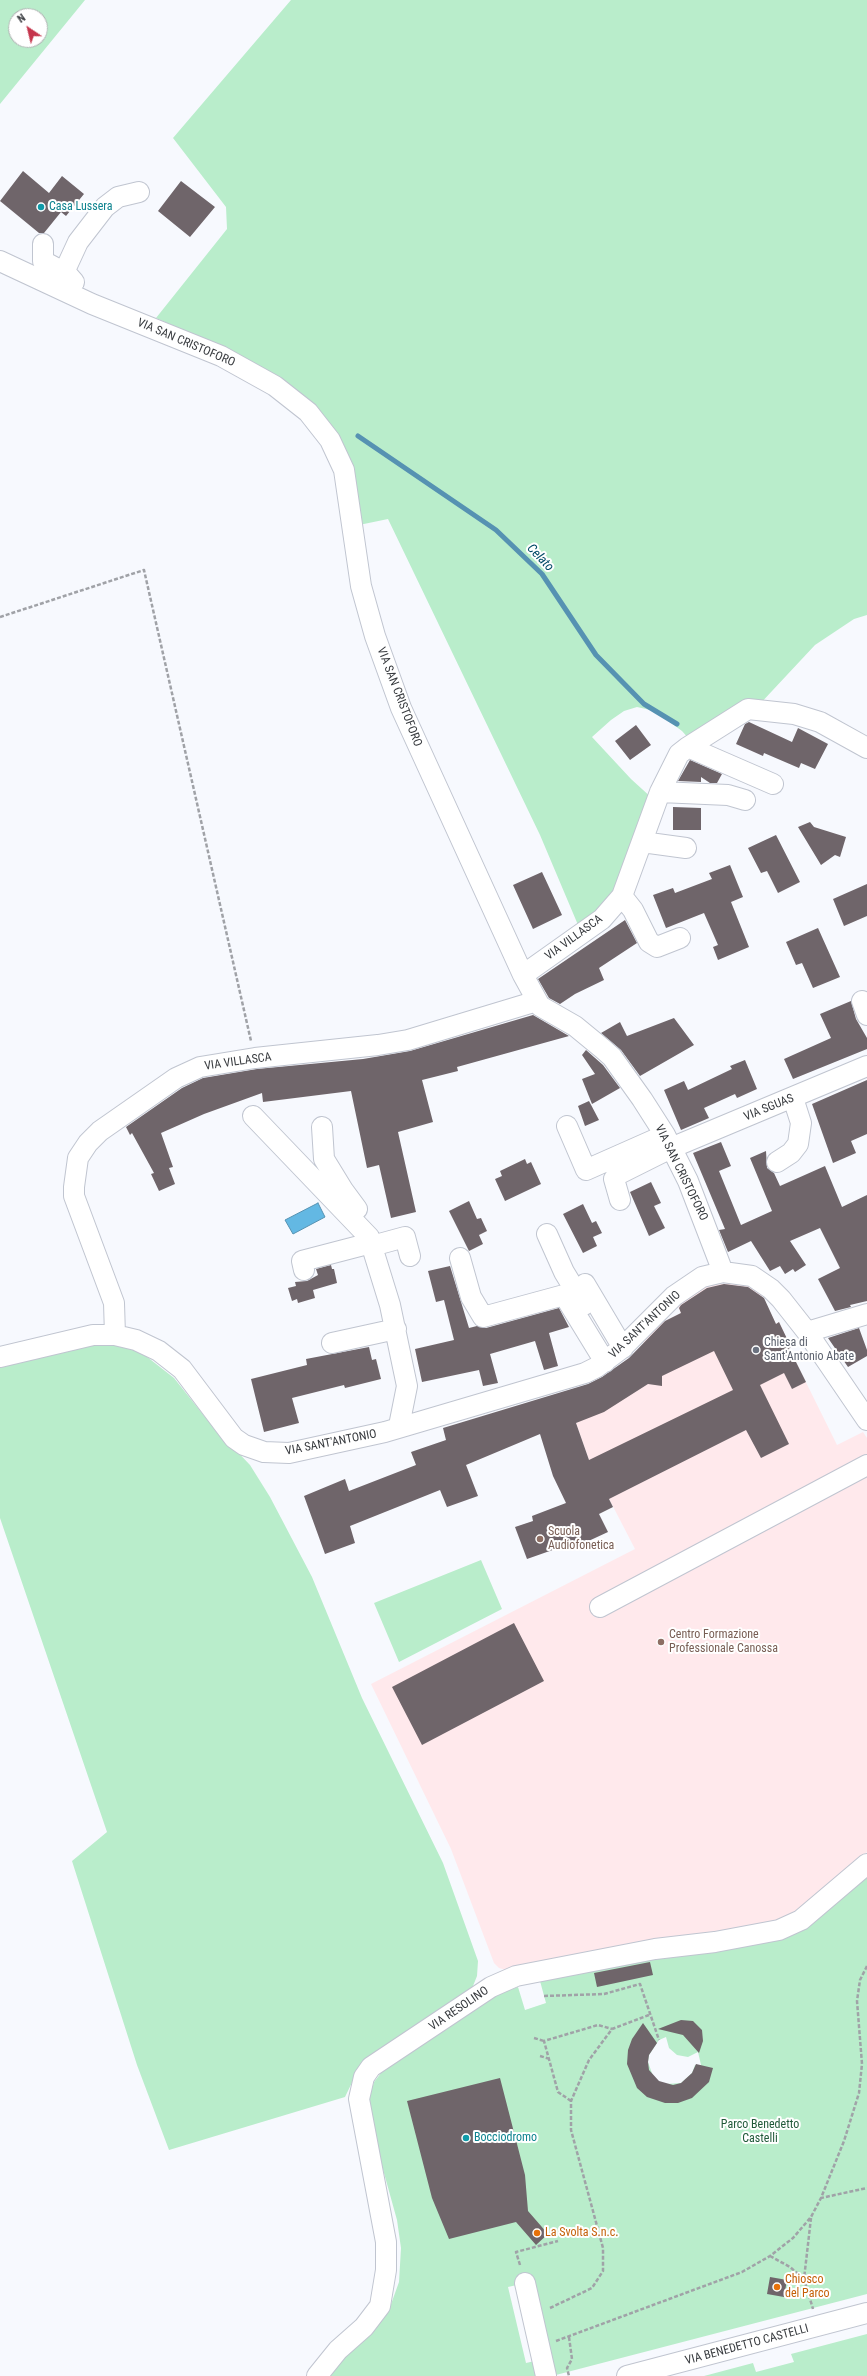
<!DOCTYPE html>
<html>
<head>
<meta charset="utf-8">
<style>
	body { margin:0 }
	#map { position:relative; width:867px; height:2376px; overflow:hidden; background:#f7f9fe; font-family:"Roboto Condensed",sans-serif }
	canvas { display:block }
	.north { position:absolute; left:8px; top:8px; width:40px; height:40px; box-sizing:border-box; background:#fff; border:1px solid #afb1b2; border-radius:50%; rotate:325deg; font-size:11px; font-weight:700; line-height:16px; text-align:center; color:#383b3f }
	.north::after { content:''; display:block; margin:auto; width:14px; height:18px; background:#c5354c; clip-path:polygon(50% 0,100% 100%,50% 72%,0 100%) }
</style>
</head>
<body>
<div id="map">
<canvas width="867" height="2376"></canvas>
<div class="north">N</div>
</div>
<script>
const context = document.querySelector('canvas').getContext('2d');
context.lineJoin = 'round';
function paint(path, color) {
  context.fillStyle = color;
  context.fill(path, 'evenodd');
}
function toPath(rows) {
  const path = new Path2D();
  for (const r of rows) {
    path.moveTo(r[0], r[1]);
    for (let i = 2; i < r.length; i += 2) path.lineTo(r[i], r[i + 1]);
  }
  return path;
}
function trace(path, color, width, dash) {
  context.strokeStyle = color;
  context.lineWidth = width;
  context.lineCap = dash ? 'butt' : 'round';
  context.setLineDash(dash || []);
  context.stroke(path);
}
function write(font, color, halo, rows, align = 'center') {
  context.font = font + ' "Roboto Condensed",sans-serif';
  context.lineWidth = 4;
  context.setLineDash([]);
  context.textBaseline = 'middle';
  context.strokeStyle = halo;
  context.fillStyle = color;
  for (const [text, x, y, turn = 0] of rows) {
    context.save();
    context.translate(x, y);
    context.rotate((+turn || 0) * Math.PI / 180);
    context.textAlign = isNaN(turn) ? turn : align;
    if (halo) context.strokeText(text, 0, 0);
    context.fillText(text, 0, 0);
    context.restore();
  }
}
paint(toPath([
	[734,1283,753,1287,763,1297,776,1324,779,1322,791,1347,789,1348,837,1445,863,1432,867,1438,867,1852,794,1915,770,1925,588,1952,506,1970,499,1968,494,1963,451,1849,371,1684,635,1549,589,1460,576,1423,662,1376,643,1343,661,1323,681,1313,676,1303,710,1285]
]), '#ffe9ec');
paint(toPath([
	[0,0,85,0,0,104],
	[16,16,40,16,40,40,16,40],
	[291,0,867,0,867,615,854,619,815,645,758,706,690,740,682,731,655,711,637,707,624,711,611,720,592,737,631,779,653,799,619,894,581,932,540,835,388,519,359,525,350,464,226,349,156,318,227,229,226,207,173,138],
	[113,1344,137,1349,174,1378,209,1422,250,1465,270,1497,312,1577,362,1698,443,1863,478,1961,477,1976,471,1991,358,2070,345,2097,169,2150,137,2065,72,1861,107,1832,0,1518,0,1366,92,1345],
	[481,1560,502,1609,399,1662,374,1603],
	[867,1876,867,2294,552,2376,542,2311,530,2282,508,2287,526,2363,539,2360,542,2376,328,2376,342,2356,384,2318,390,2307,399,2282,401,2248,397,2220,369,2119,369,2098,374,2082,381,2073,494,1996,518,1987,525,2010,546,2003,540,1981,686,1952,791,1936,809,1926],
	[666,2037,669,2048,677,2055,688,2057,698,2052,701,2065,695,2065,692,2073,681,2083,666,2084,652,2088,653,2076,648,2062,649,2055,659,2040],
	[867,2334,867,2376,704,2376,753,2363,756,2372,794,2362,791,2354]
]), '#b9edcb');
const water = toPath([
	[318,1203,325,1217,293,1234,285,1220,318,1203]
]);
paint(water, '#63b8e3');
trace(water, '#5692b2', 1);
trace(toPath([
	[358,436,496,530,542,574,596,655,644,704,677,724]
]), '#5692b2', 5);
paint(toPath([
	[23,171,49,193,62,176,84,194,66,216,61,212,44,233,39,233,0,201],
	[181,181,215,207,190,237,158,211],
	[749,722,792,742,798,728,828,744,815,769,801,763,799,768,764,753,763,756,736,744,745,724],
	[636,725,651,745,630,760,615,741],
	[690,760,722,774,717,783,710,783,701,777,701,782,678,781],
	[673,807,701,808,701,830,673,830],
	[810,822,814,827,846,837,840,857,835,855,821,865,798,827],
	[776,835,800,882,778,893,767,871,761,873,748,848],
	[730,865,743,897,731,902,749,947,718,960,713,947,718,945,704,913,666,928,653,895,673,888,675,893,712,879,709,873],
	[542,872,562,915,533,929,513,885],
	[867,884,867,916,844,926,833,899],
	[625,920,637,943,599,968,604,980,575,994,560,1004,549,998,538,979],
	[818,928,840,977,813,988,802,963,796,965,786,942],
	[851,1001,856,1019,867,1038,867,1049,793,1079,784,1059,831,1038,820,1014],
	[533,1015,569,1036,457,1067,458,1071,422,1080,433,1122,398,1132,416,1212,391,1218,379,1165,367,1168,351,1091,263,1102,262,1093,204,1114,161,1133,173,1167,169,1168,175,1184,159,1191,151,1174,154,1173,132,1133,130,1135,126,1127,182,1088,203,1078,257,1069,363,1059,410,1051],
	[674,1018,694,1045,640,1076,621,1050,601,1033,620,1022,627,1036],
	[586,1050,603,1065,620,1088,592,1104,582,1079,595,1074,582,1055],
	[745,1060,757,1089,737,1098,735,1094,704,1108,709,1118,681,1130,664,1090,684,1081,688,1090,732,1069,730,1066],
	[867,1080,867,1134,851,1141,856,1153,833,1163,812,1104],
	[589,1101,599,1120,585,1126,578,1106],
	[721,1142,731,1166,719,1171,741,1225,772,1211,750,1158,766,1151,767,1168,774,1173,780,1186,825,1166,842,1207,867,1195,867,1301,850,1305,851,1307,835,1311,818,1279,840,1268,820,1228,790,1241,806,1265,795,1272,793,1269,785,1274,780,1266,770,1271,751,1241,728,1252,719,1230,725,1229,693,1153],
	[525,1159,527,1164,531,1162,541,1184,505,1201,495,1179,502,1176,500,1171],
	[651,1182,661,1203,654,1206,665,1228,649,1236,630,1192],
	[469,1201,477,1219,481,1218,487,1231,479,1235,483,1244,469,1251,449,1211],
	[583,1204,592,1223,596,1221,602,1233,593,1237,597,1246,583,1253,563,1214],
	[331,1265,332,1269,334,1269,337,1283,313,1290,315,1298,298,1303,297,1299,292,1301,288,1288,296,1286,295,1282,307,1281,318,1275,316,1269],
	[450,1266,469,1328,477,1326,486,1328,559,1308,569,1327,549,1333,558,1366,544,1370,535,1341,490,1354,498,1383,483,1386,479,1370,422,1382,415,1349,454,1340,444,1300,436,1302,428,1271],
	[724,1284,748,1287,764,1298,776,1324,779,1322,791,1347,789,1348,806,1382,792,1389,784,1373,760,1385,789,1444,761,1458,746,1430,609,1499,613,1507,599,1514,608,1532,582,1544,581,1540,527,1559,515,1527,533,1521,532,1516,566,1503,553,1476,540,1434,466,1465,478,1496,447,1507,440,1490,350,1526,355,1543,325,1554,304,1496,345,1479,349,1491,416,1465,411,1452,446,1440,443,1428,588,1384,602,1377,629,1358,665,1321,681,1313,679,1308,681,1305,707,1288],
	[714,1351,733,1390,589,1460,576,1423,604,1412,648,1384,662,1386,662,1376],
	[859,1328,867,1350,867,1356,848,1367,828,1338],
	[369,1347,372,1360,376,1359,381,1379,345,1388,344,1385,292,1398,299,1423,264,1432,251,1379,307,1365,306,1359],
	[514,1623,544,1681,422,1745,392,1687],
	[650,1962,653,1975,597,1987,594,1973],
	[681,2020,693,2021,702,2030,703,2041,699,2053,683,2035,658,2029],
	[643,2023,657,2043,649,2055,648,2062,649,2070,659,2081,673,2085,681,2083,692,2073,696,2064,713,2068,709,2082,692,2098,678,2103,665,2103,647,2097,637,2088,627,2064,628,2050,632,2039],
	[500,2078,525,2175,528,2211,548,2234,536,2245,516,2222,449,2239,432,2198,407,2101],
	[770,2277,787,2280,784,2297,767,2294]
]), '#6f656a');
const minor = toPath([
	[43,244,43,261,67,274,74,282],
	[0,261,92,304,221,356,275,386,308,412,330,440,344,470,361,586,375,636,401,708,523,975,540,1006,575,1026,603,1049,612,1057,642,1099,665,1135,688,1181,723,1272],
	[67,274,66,268,78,242,105,207,118,197,139,192],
	[688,747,773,784],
	[660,792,728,795,745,800],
	[642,842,686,848],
	[622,896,633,910,649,942,657,947,680,938],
	[523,975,602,919,622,896,660,792,679,754,688,747,748,709,794,714,820,722,867,748],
	[862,1001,867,1015],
	[253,1116,369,1237,390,1305,407,1386,399,1426],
	[567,1126,586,1170,665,1135],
	[322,1127,324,1159,343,1190,357,1209],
	[777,1162,791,1153,798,1144,801,1123,793,1098],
	[620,1200,614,1179,617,1175,671,1148,867,1066],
	[547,1234,564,1272,584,1305],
	[372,1246,405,1237,410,1256],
	[460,1258,471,1297,483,1317,564,1295,605,1362],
	[304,1270,302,1261,371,1243],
	[585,1284,623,1348],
	[807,1332,867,1314],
	[115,1335,114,1303,74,1196,74,1187,78,1158,88,1143,100,1131,176,1078,200,1067,255,1058,378,1045,408,1040,537,1001],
	[332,1343,396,1329],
	[0,1357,93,1335,115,1335,136,1340,159,1351,182,1369,234,1438,244,1445,264,1452,289,1453,385,1432,585,1373,597,1367,621,1349,674,1296,702,1277,723,1272,752,1276,771,1289,781,1299,807,1332,867,1420],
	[600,1607,867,1465],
	[525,2283,546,2376],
	[317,2376,338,2350,364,2327,380,2306,386,2270,386,2242,359,2099,364,2077,371,2067,491,1987,516,1976,655,1949,715,1942,779,1930,801,1920,867,1864],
	[627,2376,867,2313]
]);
trace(minor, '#c0c5d0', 22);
trace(toPath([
	[0,617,144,570,251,1041],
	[867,1966,860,1980,857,2001,862,2064,859,2093,844,2141,821,2198,867,2188],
	[544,1996,604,1994,640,1984,659,2040],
	[534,2038,544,2041],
	[540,2056,550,2059],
	[571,2101,558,2092,544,2041,598,2025,612,2029],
	[811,2218,804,2279,813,2309],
	[770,2256,790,2267,804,2279],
	[520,2265,516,2252,558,2241],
	[550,2308,592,2288,603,2271,603,2248,571,2130,571,2101,589,2060,612,2029,649,2015],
	[569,2337,572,2359,567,2368,569,2376],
	[556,2341,742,2272,770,2256,793,2238,811,2217,821,2198]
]), '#a0a2a7', 2.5, [4, 2]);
trace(minor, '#fff', 20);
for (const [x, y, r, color] of [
	[41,207,4,"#0f9aa8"],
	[756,1350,4,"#6b7280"],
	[540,1539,4,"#8d6e63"],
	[661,1642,4,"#8d6e63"],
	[466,2138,4,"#0f9aa8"],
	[537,2233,4,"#e8710a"],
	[777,2287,4,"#e8710a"]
]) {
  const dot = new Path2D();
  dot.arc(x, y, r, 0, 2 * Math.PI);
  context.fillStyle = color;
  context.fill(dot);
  trace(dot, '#fff', 1.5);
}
write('12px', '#0d838f', '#fff', [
	["Casa Lussera",49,207],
	["Bocciodromo",474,2138]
], 'left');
write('12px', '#383b3f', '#fff', [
	["VIA SAN CRISTOFORO",186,343,23],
	["VIA SAN CRISTOFORO",399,697,69],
	["VIA VILLASCA",574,938,-36],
	["VIA VILLASCA",238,1062,-8],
	["VIA SGUAS",769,1108,-22],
	["VIA SAN CRISTOFORO",681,1173,64],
	["VIA SANT'ANTONIO",645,1325,-43],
	["VIA SANT'ANTONIO",331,1443,-11],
	["VIA RESOLINO",459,2009,-34],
	["VIA BENEDETTO CASTELLI",747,2345,-15]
]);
write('12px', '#5b616d', '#fff', [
	["Chiesa di",764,1343],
	["Sant'Antonio Abate",764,1357]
], 'left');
write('12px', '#785e54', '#fff', [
	["Scuola",548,1532],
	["Audiofonetica",548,1546],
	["Centro Formazione",669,1635],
	["Professionale Canossa",669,1649]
], 'left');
write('12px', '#205939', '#fff', [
	["Parco Benedetto",760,2125],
	["Castelli",760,2139]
]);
write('12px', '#c56008', '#fff', [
	["La Svolta S.n.c.",545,2233],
	["Chiosco",785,2280],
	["del Parco",785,2294]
], 'left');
write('italic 13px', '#004966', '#fff', [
	["Celato",540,558,46]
]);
</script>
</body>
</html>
